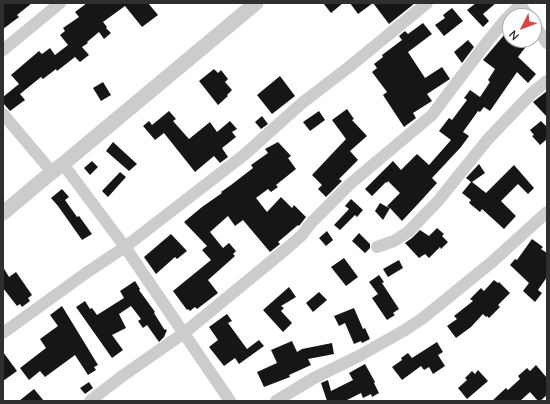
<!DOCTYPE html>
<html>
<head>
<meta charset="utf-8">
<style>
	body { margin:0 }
	#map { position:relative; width:550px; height:404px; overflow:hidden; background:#fff; font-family:Lato,sans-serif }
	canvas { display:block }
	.frame { position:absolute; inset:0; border:4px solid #2f2f2f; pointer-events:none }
	.north { position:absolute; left:502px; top:8px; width:40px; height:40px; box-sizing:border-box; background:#fff; border:1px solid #acacac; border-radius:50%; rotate:228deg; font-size:11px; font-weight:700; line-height:16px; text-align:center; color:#2f2f2f }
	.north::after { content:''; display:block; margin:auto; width:14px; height:18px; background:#d8463f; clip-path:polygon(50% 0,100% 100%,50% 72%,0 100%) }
</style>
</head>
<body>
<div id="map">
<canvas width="550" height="404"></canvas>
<div class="frame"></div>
<div class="north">N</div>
</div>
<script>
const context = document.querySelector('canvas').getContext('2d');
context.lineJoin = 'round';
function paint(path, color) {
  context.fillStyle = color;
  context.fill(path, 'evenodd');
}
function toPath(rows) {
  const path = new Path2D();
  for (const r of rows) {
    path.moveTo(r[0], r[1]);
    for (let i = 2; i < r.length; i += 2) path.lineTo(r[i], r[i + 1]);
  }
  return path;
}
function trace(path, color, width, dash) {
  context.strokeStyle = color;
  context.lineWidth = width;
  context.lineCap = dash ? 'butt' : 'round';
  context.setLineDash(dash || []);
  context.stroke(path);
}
paint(toPath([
	[3,3,32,3,17,15,19,17,3,29],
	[87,3,148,3,158,15,142,27,125,6,103,22,107,27,106,28,111,33,104,39,99,32,87,42,88,43,82,47,89,55,80,62,75,57,57,71,56,69,43,79,41,77,20,94,25,100,10,111,3,103,3,97,19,84,11,75,39,51,42,54,50,48,55,55,68,45,60,35,65,31,63,28,79,17,75,12],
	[323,3,343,3,331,13],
	[350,3,373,3,358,14],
	[373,3,415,3,389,24],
	[476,3,496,3,483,14,489,21,483,27,467,10],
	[452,8,463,21,444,36,435,25,445,18,443,15],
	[423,23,432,34,408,52,425,78,442,67,450,79,427,94,432,101,413,113,416,118,404,127,383,95,387,92,372,72,377,68,374,64,383,57,382,55,402,40,399,36,405,31,408,34],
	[510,28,510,40,531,40,518,57,536,74,528,83,517,72,490,111,484,107,480,112,478,111,463,132,469,136,461,147,432,178,437,183,417,205,402,221,390,208,383,220,375,211,380,203,389,208,387,206,400,193,388,181,387,183,386,182,372,196,365,189,393,161,401,170,417,154,429,165,451,140,439,131,449,118,452,120,467,100,464,98,470,90,480,97,490,82,488,80,495,69,483,60],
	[468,40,474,47,462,63,454,52],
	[214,69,218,73,221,70,228,79,225,82,232,90,227,95,228,96,218,105,199,81],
	[280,76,295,96,272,114,257,95],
	[103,82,111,95,101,101,93,88],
	[547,91,547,117,533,102],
	[347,109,354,119,352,120,367,136,350,151,358,160,339,179,342,181,326,197,318,189,322,185,312,175,346,139,332,120],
	[169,111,176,119,173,121,189,139,210,122,217,132,230,121,237,129,232,132,236,137,222,148,228,157,220,163,214,156,195,172,164,133,155,140,143,126,149,121,152,125],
	[319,111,325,120,310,131,303,122],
	[262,116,268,124,261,129,255,122],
	[541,121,547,127,547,139,540,145,532,136,534,135,530,130],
	[113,142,137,164,129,171,106,151],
	[278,142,291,156,288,158,296,169,276,185,278,187,271,192,268,189,256,198,267,212,281,197,292,208,294,205,306,217,299,226,298,225,278,242,280,244,270,252,243,220,235,226,228,216,210,232,223,248,229,243,236,251,233,254,235,256,208,280,218,293,197,309,195,307,190,311,188,309,187,310,173,291,211,260,202,250,207,246,184,222,202,207,222,193,221,192,231,185,253,168,251,165,268,153,265,149],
	[92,161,98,167,90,175,84,168],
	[479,164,485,173,472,182,486,193,514,165,534,188,528,194,518,184,501,201,516,216,504,229,482,209,480,212,469,203,471,200,462,193,471,182,466,178],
	[120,172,126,177,108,197,102,191],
	[62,189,69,197,65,200,77,217,79,216,92,234,82,240,58,206,51,198],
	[351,199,363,210,357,217,355,215,340,230,334,225,349,209,345,206],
	[437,228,444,234,442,236,448,242,441,249,440,247,429,258,425,254,419,258,405,243,412,238,420,230,429,236],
	[327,231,333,240,326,246,319,238],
	[359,233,370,244,370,248,365,253,352,241],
	[171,234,187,251,177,259,175,257,156,274,144,257],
	[532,239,543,247,541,249,547,253,547,277,538,290,542,293,535,302,523,291,529,283,510,265,515,259,517,260],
	[344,258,358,277,346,286,331,267],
	[399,260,403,268,388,277,383,269],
	[3,267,9,277,16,272,32,295,28,298,30,301,22,307,20,304,17,306,3,288],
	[379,275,384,282,382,283,399,309,393,313,395,315,387,320,372,298,378,294,369,282],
	[494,280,498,283,499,282,510,293,498,305,500,307,489,318,487,316,486,317,483,314,471,327,456,338,447,326,457,319,454,316,473,301,470,299,481,288,484,291],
	[135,281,140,289,139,290,155,312,154,313,164,329,167,330,164,337,159,342,147,325,143,328,138,321,141,319,131,306,119,314,126,328,112,335,123,350,112,358,76,307,85,301,90,309,92,308,97,315,124,298,120,291],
	[289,287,296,297,281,306,284,308,281,311,292,323,283,332,263,310],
	[319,292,327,300,313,312,306,303],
	[62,306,98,365,94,367,96,370,88,375,75,355,45,377,40,371,29,380,20,368,46,348,40,339,58,326,50,315],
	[354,308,363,329,365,328,370,339,362,343,361,341,354,344,345,323,339,326,334,316],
	[227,314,232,321,228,323,247,349,259,340,264,346,239,364,235,358,224,366,209,347,218,340,209,327],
	[292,341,297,352,302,349,332,343,334,354,308,359,311,365,289,375,290,377,264,387,257,372,277,363,271,350],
	[437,342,443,352,438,355,445,366,433,374,429,367,424,370,421,366,402,380,392,367,402,360,401,358,408,353,412,358],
	[3,352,17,371,3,381],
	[365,364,375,382,374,383,379,393,372,397,371,394,363,398,361,393,345,401,327,401,321,383,328,380,331,391,353,380,349,373],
	[536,365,547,378,547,395,540,401,538,401,530,392,520,401,492,401,506,388,508,390,520,379,518,376,527,368,530,371],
	[478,370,488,381,467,399,458,388,467,380,465,378,472,371,475,374],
	[89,382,93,388,85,394,80,388],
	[34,389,44,401,19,401]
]), '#161616');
trace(toPath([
	[519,3,528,16],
	[534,24,547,43],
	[3,50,60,3],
	[3,114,52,172],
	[63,164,125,247,230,401],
	[377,247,394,241,408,232,438,201,488,139,533,92,547,81],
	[3,333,86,273,125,247,244,155,302,103,349,67,427,3],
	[90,401,121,377,184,333,285,250,302,235,311,223,350,184,432,115,487,42,505,20,520,5],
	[276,401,314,378,359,356,405,330,423,318,492,262,547,212]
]), '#ccc', 12);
trace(toPath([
	[3,213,52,172,63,164,256,3]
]), '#ccc', 15);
</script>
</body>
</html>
